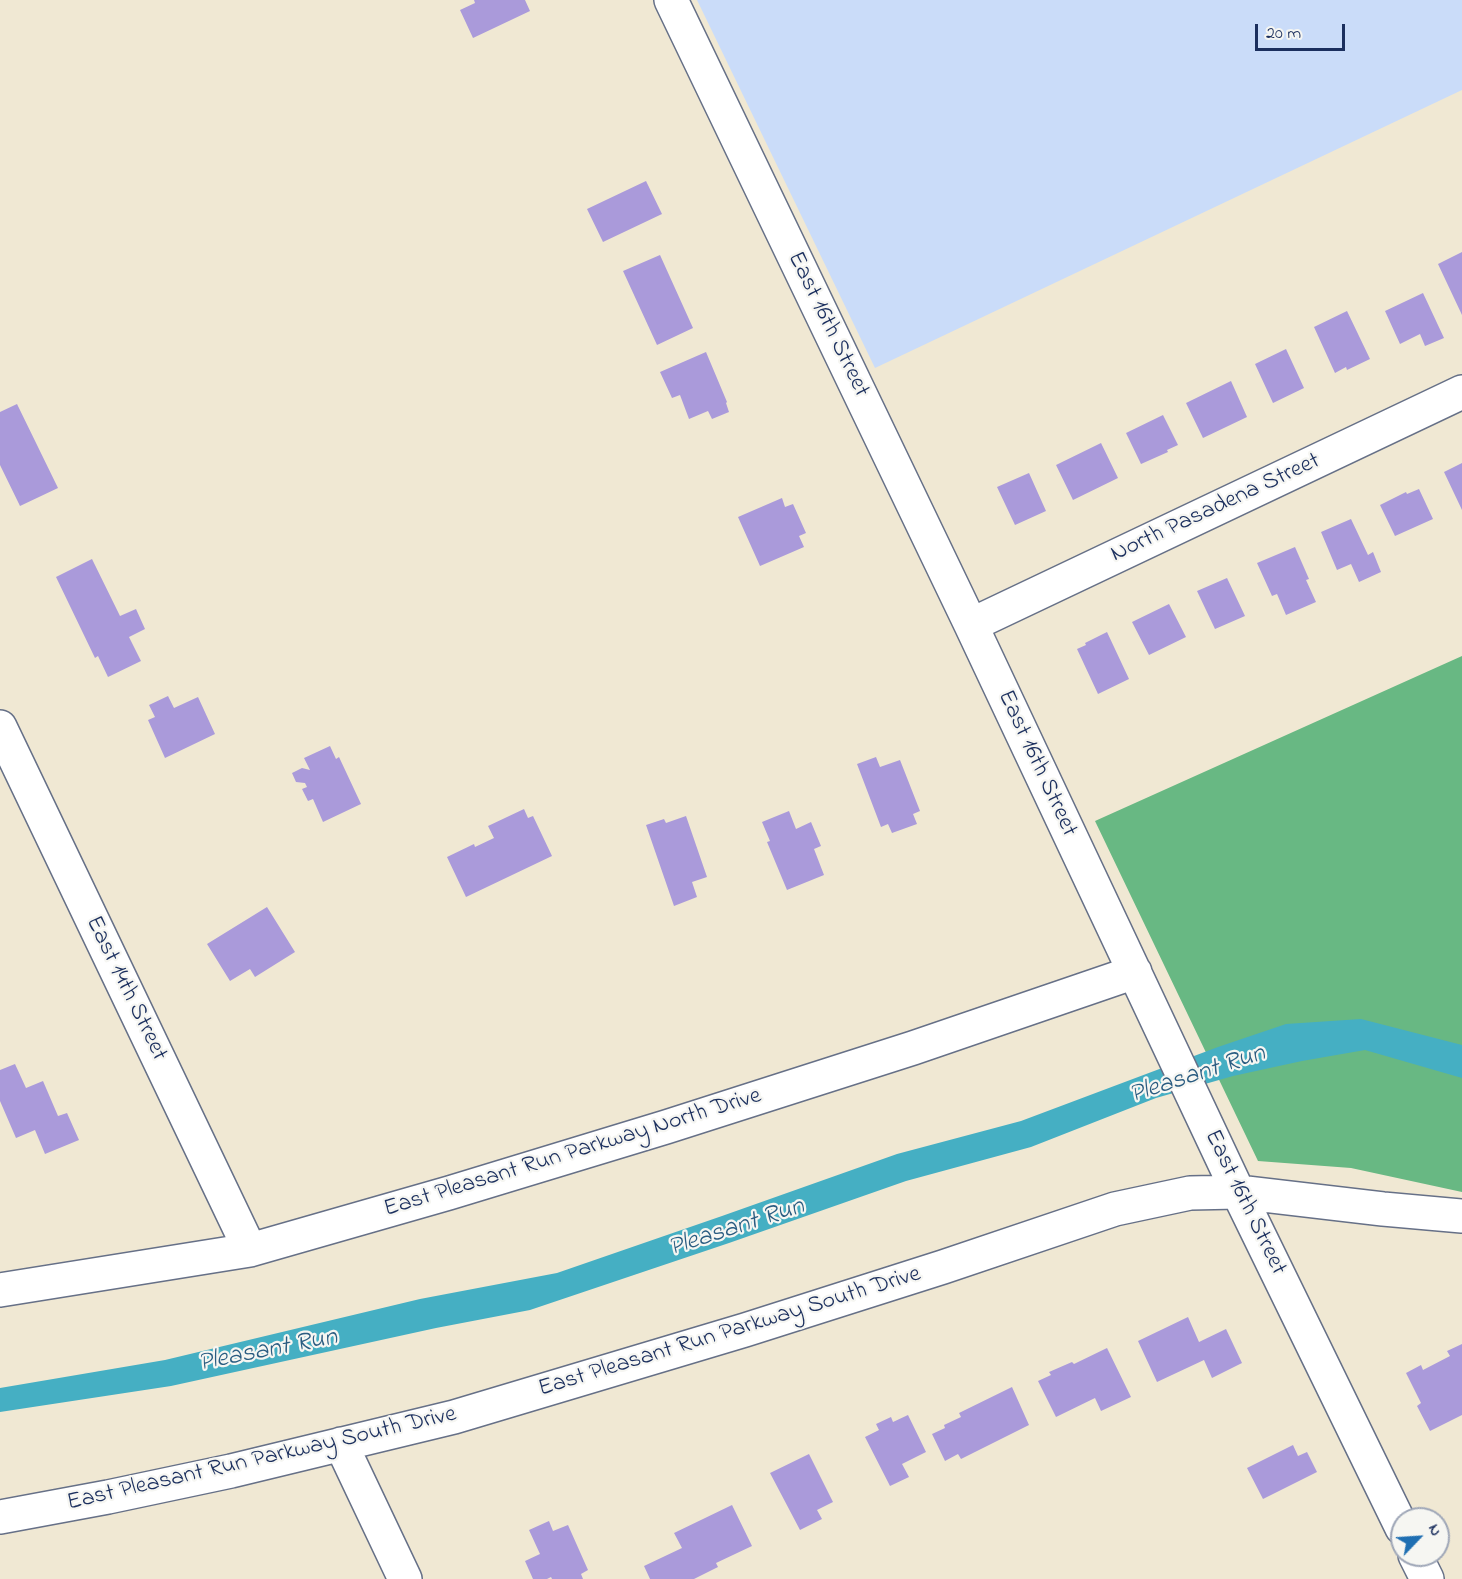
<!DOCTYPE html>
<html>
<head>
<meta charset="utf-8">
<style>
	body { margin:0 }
	#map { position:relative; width:1462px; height:1579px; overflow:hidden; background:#f0e8d3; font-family:"Indie Flower",sans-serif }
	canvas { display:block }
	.north { position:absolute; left:1390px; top:1507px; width:60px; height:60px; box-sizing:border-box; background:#f6f6f2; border:2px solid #9ea6b7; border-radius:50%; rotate:65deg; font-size:16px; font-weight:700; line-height:24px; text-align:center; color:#1b2f5e }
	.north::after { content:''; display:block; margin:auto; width:21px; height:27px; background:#1f6fb2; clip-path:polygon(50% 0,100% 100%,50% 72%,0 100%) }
	.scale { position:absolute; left:1255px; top:24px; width:90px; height:27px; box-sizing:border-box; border:3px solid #1b2f5e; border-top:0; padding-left:8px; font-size:18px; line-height:21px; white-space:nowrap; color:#1b2f5e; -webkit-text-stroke:4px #f6f6f2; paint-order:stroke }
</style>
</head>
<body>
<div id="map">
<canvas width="1462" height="1579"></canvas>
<div class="north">N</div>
<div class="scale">20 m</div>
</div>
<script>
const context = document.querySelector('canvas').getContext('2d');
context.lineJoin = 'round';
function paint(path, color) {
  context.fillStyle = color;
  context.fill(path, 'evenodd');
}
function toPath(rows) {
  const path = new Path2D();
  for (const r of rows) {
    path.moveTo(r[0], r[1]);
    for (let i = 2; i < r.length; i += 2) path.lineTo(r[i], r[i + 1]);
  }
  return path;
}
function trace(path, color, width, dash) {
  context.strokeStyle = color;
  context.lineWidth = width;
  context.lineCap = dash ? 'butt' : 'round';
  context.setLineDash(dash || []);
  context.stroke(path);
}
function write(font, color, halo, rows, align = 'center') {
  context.font = font + ' "Indie Flower",sans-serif';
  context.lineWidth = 4.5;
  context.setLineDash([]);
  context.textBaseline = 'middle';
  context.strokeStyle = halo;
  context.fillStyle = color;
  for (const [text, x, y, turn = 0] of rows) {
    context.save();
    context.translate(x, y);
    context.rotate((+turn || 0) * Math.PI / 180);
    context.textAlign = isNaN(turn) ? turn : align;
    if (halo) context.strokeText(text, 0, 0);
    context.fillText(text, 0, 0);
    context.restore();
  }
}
paint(toPath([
	[697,0,1462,0,1462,90,875,368]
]), '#cadcf9');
paint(toPath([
	[1462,656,1462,1192,1351,1168,1258,1161,1095,821]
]), '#68b883');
paint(toPath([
	[1361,1019,1462,1045,1462,1078,1365,1050,1302,1061,1233,1076,1156,1098,1031,1147,906,1181,729,1243,530,1310,436,1328,171,1386,0,1412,0,1388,165,1360,420,1299,557,1273,722,1216,897,1154,1021,1121,1218,1047,1286,1024]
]), '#45afc3');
paint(toPath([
	[474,0,525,0,530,11,473,38,460,10,475,3],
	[646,181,662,214,603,242,587,209],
	[1462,252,1462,315,1438,264],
	[660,255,693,328,657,345,623,271],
	[1423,293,1444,338,1425,346,1420,334,1400,344,1385,311],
	[1347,311,1370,359,1347,370,1346,367,1335,373,1314,327],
	[1286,349,1304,388,1273,403,1255,364],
	[706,352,727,402,726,403,729,412,712,419,708,411,689,419,680,395,672,398,660,372],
	[1231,381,1247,417,1203,438,1186,403],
	[17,404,58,488,20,506,0,465,0,412],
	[1163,415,1178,445,1167,450,1168,452,1141,464,1126,433],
	[1101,443,1118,478,1073,500,1056,465],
	[1462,463,1462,510,1444,472],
	[1029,473,1046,511,1015,525,997,487],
	[1419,489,1433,519,1395,536,1380,505,1406,492,1407,494],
	[782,498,785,507,793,504,806,533,799,536,804,547,760,566,738,517],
	[1351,519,1368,555,1373,552,1381,572,1359,582,1351,564,1337,570,1321,532],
	[1295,547,1309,579,1306,580,1316,602,1286,615,1277,594,1272,596,1257,563],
	[92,559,120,616,136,609,145,629,129,637,141,661,108,677,98,656,95,658,56,577],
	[1227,578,1245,616,1215,629,1197,591],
	[1169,604,1186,637,1149,655,1132,622],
	[1107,632,1129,679,1098,694,1077,649,1086,645,1085,643],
	[168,696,174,708,198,697,215,734,165,758,148,720,155,717,149,705],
	[330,746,336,759,339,757,361,804,323,822,313,799,308,801,302,789,307,787,305,783,296,782,292,773,302,768,310,770,304,758],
	[876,757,880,767,900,760,920,811,913,814,917,824,892,833,888,824,881,827,857,764],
	[524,809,528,818,533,816,552,856,466,897,447,857,474,844,475,847,494,838,488,826],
	[789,811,796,829,811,822,821,846,814,849,824,875,787,890,767,842,770,841,762,822],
	[686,816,707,877,692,882,697,897,674,906,646,825,664,819,666,823],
	[267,907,295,952,255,977,250,969,230,981,207,944],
	[15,1064,26,1088,43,1081,58,1116,67,1113,79,1140,45,1154,35,1130,16,1138,0,1101,0,1070],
	[1188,1317,1199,1342,1226,1329,1242,1363,1212,1378,1204,1360,1157,1382,1138,1341],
	[1462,1344,1462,1415,1430,1431,1417,1406,1421,1403,1406,1373,1421,1365,1423,1370,1450,1356,1447,1351],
	[1107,1348,1131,1397,1101,1411,1095,1398,1056,1417,1038,1381,1051,1375,1049,1372,1072,1362,1074,1364],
	[1012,1387,1029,1425,961,1459,958,1454,945,1461,932,1434,945,1428,944,1425,961,1417,959,1413],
	[908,1415,926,1452,902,1464,909,1477,890,1486,865,1437,879,1430,876,1424,891,1417,893,1422],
	[1293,1445,1298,1456,1307,1452,1317,1472,1263,1499,1247,1468],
	[809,1454,833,1502,817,1510,822,1519,800,1530,770,1473],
	[732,1505,752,1546,716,1563,718,1567,694,1579,650,1579,644,1566,682,1548,674,1533],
	[549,1521,553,1531,568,1525,588,1570,581,1574,583,1579,552,1579,551,1577,547,1579,533,1579,525,1561,540,1554,529,1530]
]), '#aa9ada');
const minor = toPath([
	[671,0,971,625,1238,1192,1402,1528],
	[971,625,1462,392],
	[0,727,250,1250],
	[0,1290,250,1250,449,1193,666,1127,913,1048,1135,972],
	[341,1444,405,1579],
	[0,1517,108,1497,231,1471,454,1417,745,1330,943,1267,1115,1209,1190,1193,1238,1192,1383,1209,1462,1216],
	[1415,1555,1427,1579]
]);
trace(minor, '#667087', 36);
trace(minor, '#fff', 33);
write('24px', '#1b2f5e', '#f6f6f2', [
	["East 16th Street",827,325,64],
	["North Pasadena Street",1216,509,-25],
	["East 16th Street",1036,764,65],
	["East 14th Street",125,989,64],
	["East Pleasant Run Parkway North Drive",573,1154,-17],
	["East 16th Street",1244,1203,64],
	["East Pleasant Run Parkway South Drive",730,1333,-17],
	["East Pleasant Run Parkway South Drive",262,1460,-13]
]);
write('italic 26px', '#2a5c81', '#f6f6f2', [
	["Pleasant Run",1198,1076,-18],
	["Pleasant Run",737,1229,-18],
	["Pleasant Run",268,1352,-11]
]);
</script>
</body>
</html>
